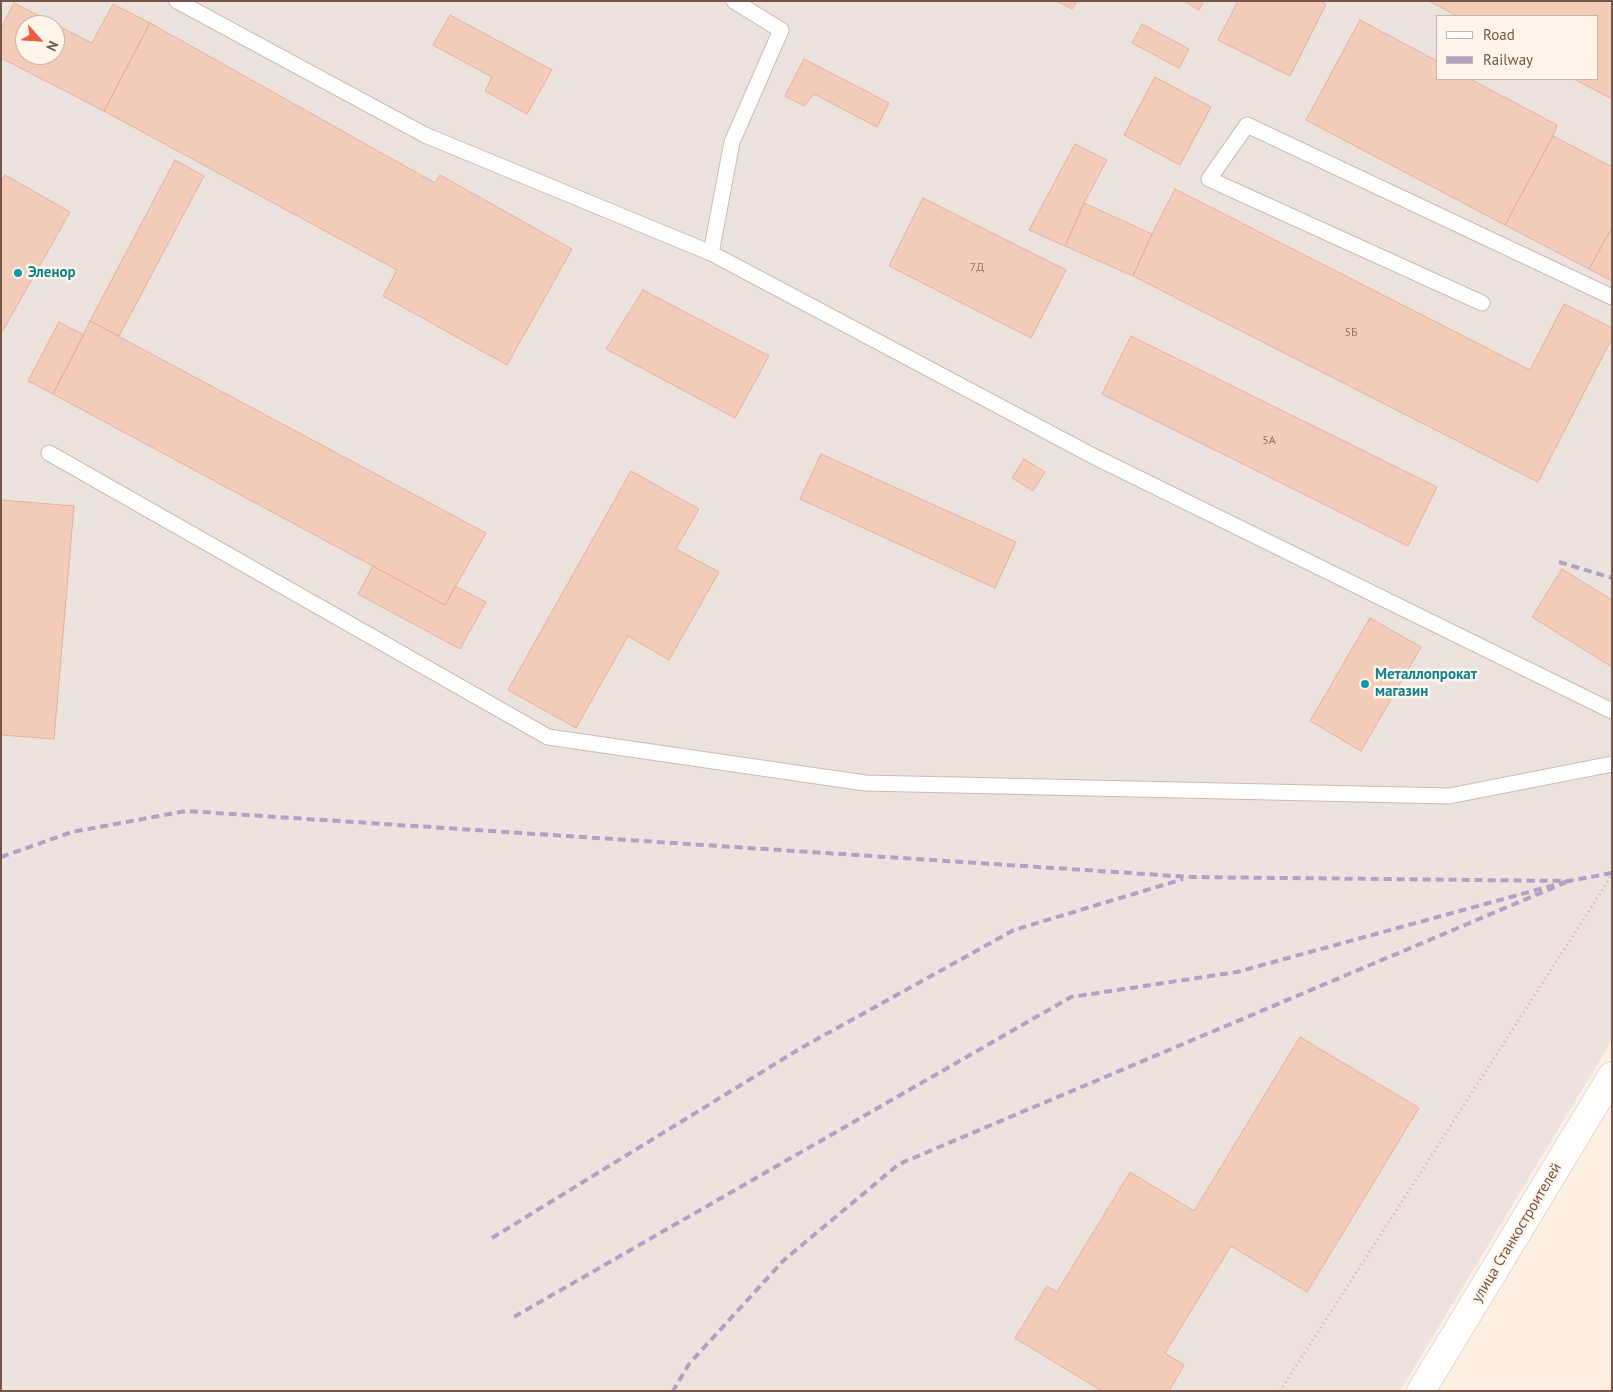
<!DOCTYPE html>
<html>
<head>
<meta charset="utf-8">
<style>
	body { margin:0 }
	#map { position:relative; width:1613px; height:1392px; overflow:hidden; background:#fdf0e3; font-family:"PT Sans",sans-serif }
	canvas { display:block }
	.frame { position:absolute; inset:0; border:2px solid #755548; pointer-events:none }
	.legend { position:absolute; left:1436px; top:15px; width:162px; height:65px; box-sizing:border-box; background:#fff5ea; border:1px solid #c8b5a9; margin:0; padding:6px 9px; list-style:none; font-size:15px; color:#755548 }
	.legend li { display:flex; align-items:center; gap:10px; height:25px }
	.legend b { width:25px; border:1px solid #c8b5a9 }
	.north { position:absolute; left:15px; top:15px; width:50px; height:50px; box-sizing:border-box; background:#fff5ea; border:1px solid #c8b5a9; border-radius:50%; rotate:116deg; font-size:14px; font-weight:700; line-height:20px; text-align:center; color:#755548 }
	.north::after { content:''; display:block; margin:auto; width:18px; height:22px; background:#ea5c45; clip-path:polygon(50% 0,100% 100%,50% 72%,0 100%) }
</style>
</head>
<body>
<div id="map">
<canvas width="1613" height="1392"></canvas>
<div class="frame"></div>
<ul class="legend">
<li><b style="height:6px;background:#fff"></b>Road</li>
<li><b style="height:6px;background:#b2a1c6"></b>Railway</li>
</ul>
<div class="north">N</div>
</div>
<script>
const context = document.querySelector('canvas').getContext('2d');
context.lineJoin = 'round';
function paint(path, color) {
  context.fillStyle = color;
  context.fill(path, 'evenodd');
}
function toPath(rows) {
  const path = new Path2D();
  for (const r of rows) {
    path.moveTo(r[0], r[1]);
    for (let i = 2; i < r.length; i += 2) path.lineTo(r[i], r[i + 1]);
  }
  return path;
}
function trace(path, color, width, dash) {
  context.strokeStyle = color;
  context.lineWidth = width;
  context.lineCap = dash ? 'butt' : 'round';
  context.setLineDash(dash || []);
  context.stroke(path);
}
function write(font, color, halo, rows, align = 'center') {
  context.font = font + ' "PT Sans",sans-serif';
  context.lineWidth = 5;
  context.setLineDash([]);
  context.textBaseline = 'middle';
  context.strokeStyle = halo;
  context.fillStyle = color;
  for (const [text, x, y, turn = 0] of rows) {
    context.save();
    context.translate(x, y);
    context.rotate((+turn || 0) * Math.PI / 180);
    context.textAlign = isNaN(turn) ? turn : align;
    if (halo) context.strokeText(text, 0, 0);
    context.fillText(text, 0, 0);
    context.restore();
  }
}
paint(toPath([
	[1,1,1612,1,1612,1040,1400,1391,1,1391],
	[1437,16,1597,16,1597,79,1437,79],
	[25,25,55,25,55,55,25,55]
]), '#ece3de');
const building = toPath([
	[1057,1,1077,1,1072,9,1057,1],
	[1184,1,1204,1,1199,10,1184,1],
	[1238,1,1320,1,1326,4,1290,76,1218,40,1238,1],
	[1429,1,1612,1,1612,99,1574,79,1597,79,1597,16,1457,16,1429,1],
	[14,3,92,43,113,4,150,23,104,111,1,58,1,28,14,3],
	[25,25,55,25,55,55,25,55,25,25],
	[450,15,552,70,527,114,485,91,492,77,433,45,450,15],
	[1360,20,1437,61,1437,79,1470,79,1557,125,1553,136,1505,225,1306,120,1360,20],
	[150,23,435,183,440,175,572,249,507,365,383,296,397,270,104,111,150,23],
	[1142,24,1189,49,1179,68,1132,43,1142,24],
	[804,59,889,103,877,127,814,94,804,106,785,96,804,59],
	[1155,77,1211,107,1180,165,1124,135,1155,77],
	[1553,136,1612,167,1612,227,1589,269,1505,225,1553,136],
	[1075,144,1107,160,1084,203,1065,246,1029,230,1075,144],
	[175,160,204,176,119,336,90,321,175,160],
	[5,175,70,212,1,334,1,182,5,175],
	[1175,189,1530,370,1564,304,1612,328,1612,338,1538,482,1133,276,1152,234,1175,189],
	[923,198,1066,270,1031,338,889,266,923,198],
	[1084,203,1152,234,1133,276,1065,246,1084,203],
	[1612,227,1612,281,1589,269,1612,227],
	[643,290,769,356,735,418,606,349,643,290],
	[90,321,486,533,445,605,53,394,90,321],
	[59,322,84,335,53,394,28,381,59,322],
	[1131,336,1437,487,1408,546,1102,394,1131,336],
	[821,454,1016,542,995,588,800,499,821,454],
	[1024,459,1045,472,1033,491,1012,478,1024,459],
	[631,471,699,509,676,549,719,572,669,660,628,636,576,728,508,690,631,471],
	[1,500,74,506,54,739,1,735,1,500],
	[373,566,445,605,455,586,486,602,460,649,358,594,373,566],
	[1562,569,1612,600,1612,667,1532,617,1562,569],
	[1370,618,1421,647,1361,751,1310,721,1370,618],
	[1300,1037,1419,1108,1307,1292,1231,1246,1165,1353,1184,1365,1169,1391,1102,1391,1015,1338,1047,1286,1057,1292,1130,1172,1194,1211,1300,1037]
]);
paint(building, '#f3ccba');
trace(building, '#e6b09a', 1);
const service = toPath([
	[177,1,425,135,711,253,1093,456,1612,711],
	[711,253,732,142,781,30,734,1],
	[1482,303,1209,179,1247,125,1612,297],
	[49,453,548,737,865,783,1449,796,1612,764]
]);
const secondary = toPath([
	[1421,1391,1612,1076]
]);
trace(service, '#d0b9ac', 17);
trace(secondary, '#d3b8a9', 29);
trace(toPath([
	[1280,1391,1612,875]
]), '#d8af9d', 3, [1, 4]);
trace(service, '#fff', 15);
trace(secondary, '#fff', 28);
trace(toPath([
	[1559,562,1612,578],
	[1,857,72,832,186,811,1191,877,1569,881,1612,873],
	[492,1238,801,1048,1014,930,1183,879],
	[514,1317,1071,997,1237,972,1569,881,899,1164,784,1260,689,1364,673,1391]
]), '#b2a1c6', 4, [8, 5]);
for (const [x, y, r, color] of [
	[18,273,5,"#0f9aa8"],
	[1365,684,5,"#0f9aa8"]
]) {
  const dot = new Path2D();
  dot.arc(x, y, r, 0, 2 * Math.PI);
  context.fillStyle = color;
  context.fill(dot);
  trace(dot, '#fff5ea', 2);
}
write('12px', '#947364', null, [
	["7Д",977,268],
	["5Б",1351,333],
	["5А",1269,441]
]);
write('bold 15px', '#0d838f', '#fff5ea', [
	["Эленор",28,273],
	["Металлопрокат",1375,675],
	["магазин",1375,692]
], 'left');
write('15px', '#755548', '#fff5ea', [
	["улица Станкостроителей",1517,1233,-59]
]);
</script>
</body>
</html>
